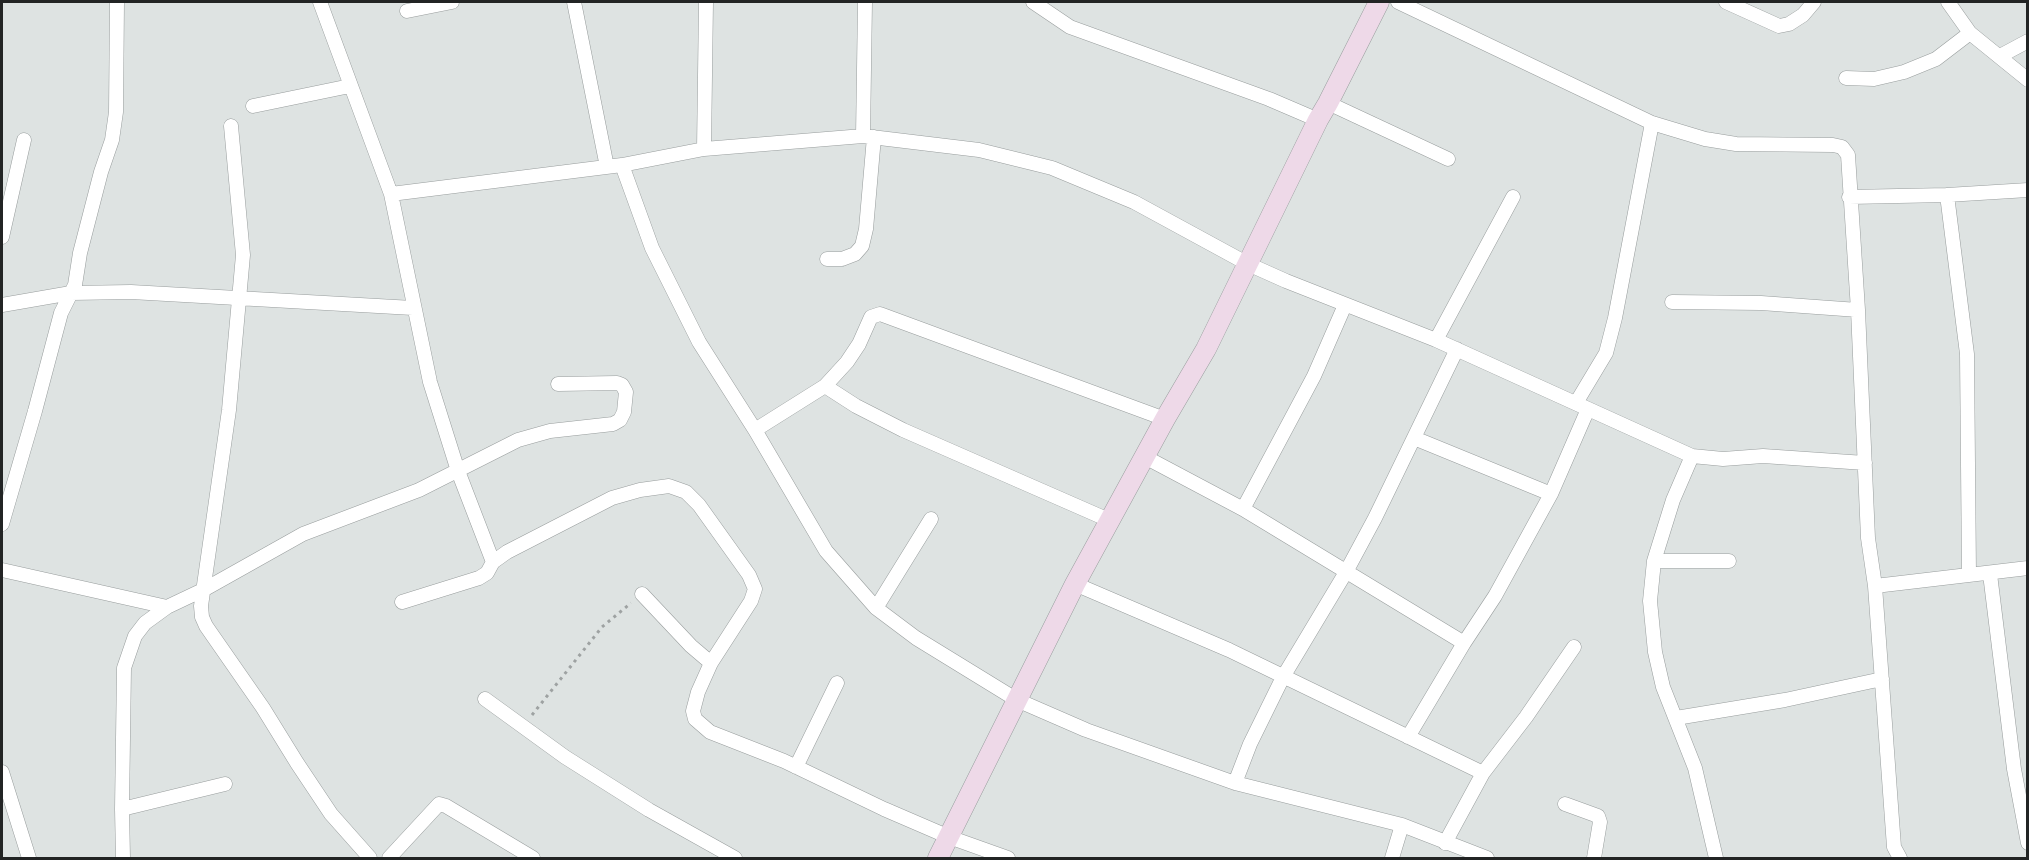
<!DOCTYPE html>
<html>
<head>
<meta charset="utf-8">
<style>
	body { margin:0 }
	#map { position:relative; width:2029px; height:860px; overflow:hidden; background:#dee3e2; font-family:Barlow,sans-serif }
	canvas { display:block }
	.frame { position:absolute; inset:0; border:3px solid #222424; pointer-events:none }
</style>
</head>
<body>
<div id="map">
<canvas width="2029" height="860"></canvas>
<div class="frame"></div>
</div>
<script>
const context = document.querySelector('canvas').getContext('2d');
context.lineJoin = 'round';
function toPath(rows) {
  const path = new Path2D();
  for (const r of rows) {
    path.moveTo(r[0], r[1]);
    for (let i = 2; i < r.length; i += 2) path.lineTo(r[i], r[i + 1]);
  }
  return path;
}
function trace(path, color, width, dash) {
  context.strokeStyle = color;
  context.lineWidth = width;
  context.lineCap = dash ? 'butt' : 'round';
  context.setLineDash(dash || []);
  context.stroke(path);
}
const street = toPath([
	[320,2,391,194,430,382,458,471,493,562],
	[574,2,607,167],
	[1033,2,1070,27,1269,99,1318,120],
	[1398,2,1652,123,1705,139,1736,144,1833,145,1842,147,1848,155,1858,310,1868,538,1875,586,1894,847,1900,858],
	[1726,2,1779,26,1789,24,1803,15,1814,2],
	[1948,2,1970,33,2028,80],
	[407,11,452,2],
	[2000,56,2028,41],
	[1846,78,1874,79,1904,72,1936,59,1970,33],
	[1328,103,1448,159],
	[253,106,350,86],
	[231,126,243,255,229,410,201,606,202,617,206,626,263,708,297,763,331,814,370,858],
	[863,136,865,2],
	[704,149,706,2],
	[622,165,652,248,699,342,755,430,826,551,876,608,916,638,1017,700,1086,730,1235,783,1402,825,1487,858],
	[391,194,622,165,704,149,863,136,979,150,1052,168,1134,202,1248,264,1286,281,1436,340,1692,456],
	[1947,195,1967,354,1969,574],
	[1849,197,1947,195,2028,190],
	[2,237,24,140],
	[827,259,842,259,855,254,862,246,866,229,874,137],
	[1672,302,1761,303,1858,310],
	[2,305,71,293,131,292,413,308],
	[1436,340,1513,197],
	[1576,403,1606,353,1615,318,1652,123],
	[755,430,825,386],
	[1414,438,1551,494],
	[1145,457,1243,509,1464,643],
	[1243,509,1314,376,1345,305],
	[1111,521,903,430,856,406,825,386,847,362,859,344,871,317,880,314,1165,419],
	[2,524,35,411,61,313,75,285,80,253,101,172,112,140,116,112,117,2],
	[1654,561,1729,561],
	[2,570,167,607],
	[1990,574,2014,769,2028,843],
	[1075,584,1229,650,1483,773],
	[1875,586,2028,568],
	[642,594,691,646,711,663],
	[402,602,479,578,487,573,493,562,507,552,612,498,640,490,669,486,686,492,699,505,749,575,755,589,751,601,711,663,698,692,693,711,695,719,710,732,784,761,884,809,949,837,1008,858],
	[876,608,931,519],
	[485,699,565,757,649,810,735,858],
	[1676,718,1785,700,1882,679],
	[1408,737,1464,643,1495,596,1551,494,1588,409],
	[796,767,837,683],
	[2,772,29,858],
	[1235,783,1250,744,1283,677,1346,572,1375,518,1457,349],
	[1565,804,1598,816,1600,822,1594,858],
	[122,809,225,784],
	[1445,843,1483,773,1526,717,1574,647],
	[123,858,122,809,124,668,135,636,145,623,167,607,205,589,303,534,419,490,518,440,550,431,613,424,620,420,624,412,626,392,622,385,617,383,558,384],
	[389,858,439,804,446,806,533,858],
	[1392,858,1402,825],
	[1716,858,1695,768,1663,687,1655,652,1650,601,1654,561,1673,500,1692,456,1723,459,1763,456,1865,463]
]);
const secondary = toPath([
	[938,858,1075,584,1165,419,1206,349,1318,120,1328,103,1379,2]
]);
trace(street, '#989d9d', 15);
trace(secondary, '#989d9d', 21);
trace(toPath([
	[532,715,602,627,631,603]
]), '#9ea2a2', 3, [3, 4.5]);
trace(street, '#fff', 14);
trace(secondary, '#eed9e8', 20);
</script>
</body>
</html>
